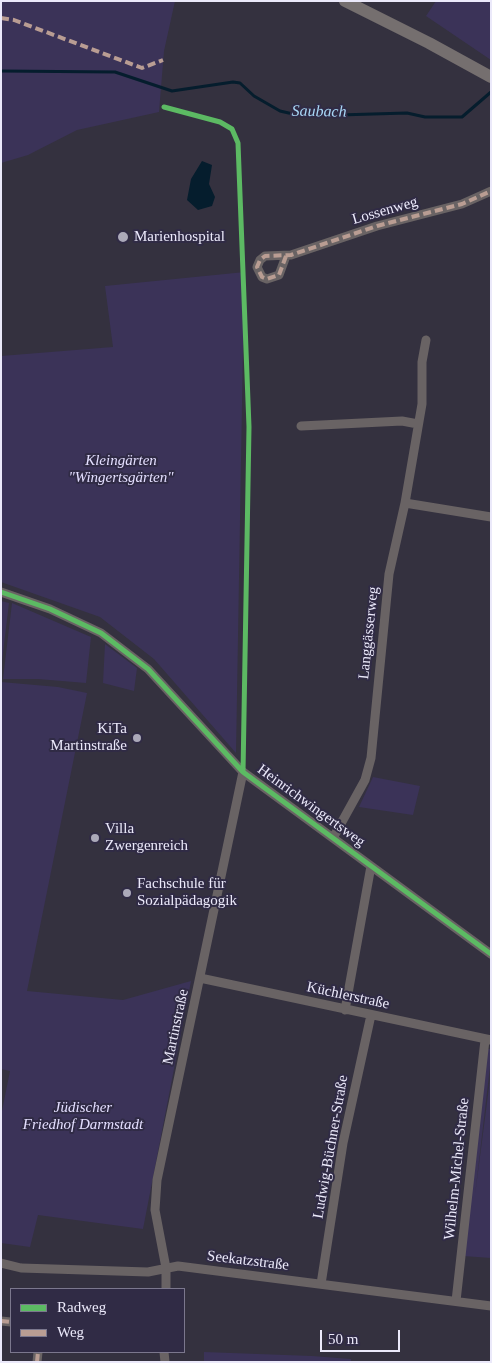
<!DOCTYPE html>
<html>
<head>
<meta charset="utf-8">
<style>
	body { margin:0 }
	#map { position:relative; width:492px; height:1363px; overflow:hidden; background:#34313f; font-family:"Times New Roman",serif }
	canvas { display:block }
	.frame { position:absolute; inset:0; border:2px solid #ebe9fa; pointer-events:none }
	.legend { position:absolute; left:10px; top:1288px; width:175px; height:65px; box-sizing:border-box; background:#302b45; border:1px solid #7b778d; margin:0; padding:6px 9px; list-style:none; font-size:15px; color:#ebe9fa }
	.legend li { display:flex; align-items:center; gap:10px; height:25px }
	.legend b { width:25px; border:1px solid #7b778d }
	.scale { position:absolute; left:320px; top:1330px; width:80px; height:22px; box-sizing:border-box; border:2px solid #ebe9fa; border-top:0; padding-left:6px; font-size:15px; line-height:18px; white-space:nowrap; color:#ebe9fa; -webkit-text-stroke:4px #302b45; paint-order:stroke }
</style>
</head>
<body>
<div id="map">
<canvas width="492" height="1363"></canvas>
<div class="frame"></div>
<ul class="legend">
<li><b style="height:6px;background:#5cba63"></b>Radweg</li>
<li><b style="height:6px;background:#b99d93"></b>Weg</li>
</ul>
<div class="scale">50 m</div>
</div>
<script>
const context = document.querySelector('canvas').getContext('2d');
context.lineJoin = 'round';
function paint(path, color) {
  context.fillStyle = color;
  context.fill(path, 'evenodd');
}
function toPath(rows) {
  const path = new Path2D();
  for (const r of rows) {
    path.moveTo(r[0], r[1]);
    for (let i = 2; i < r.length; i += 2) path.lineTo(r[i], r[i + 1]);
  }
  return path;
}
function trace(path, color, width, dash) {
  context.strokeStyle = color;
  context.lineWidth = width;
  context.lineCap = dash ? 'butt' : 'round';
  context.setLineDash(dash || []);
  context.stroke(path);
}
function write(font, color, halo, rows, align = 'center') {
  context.font = font + ' "Times New Roman",serif';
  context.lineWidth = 4;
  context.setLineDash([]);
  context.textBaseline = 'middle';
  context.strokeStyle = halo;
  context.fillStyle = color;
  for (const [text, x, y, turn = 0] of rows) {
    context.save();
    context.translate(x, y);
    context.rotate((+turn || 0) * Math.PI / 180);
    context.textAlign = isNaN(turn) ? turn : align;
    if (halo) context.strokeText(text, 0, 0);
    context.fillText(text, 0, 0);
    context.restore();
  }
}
paint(toPath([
	[1,1,175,1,164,51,159,112,77,130,28,155,1,163],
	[436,1,491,1,491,60,426,16],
	[245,272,243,345,236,753,154,659,100,617,1,582,1,356,113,347,105,286],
	[1,601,9,603,2,661,1,661],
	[12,603,91,637,86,683,38,679,3,679],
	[105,644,137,668,134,691,103,683],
	[1,682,58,687,87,693,27,991,123,1000,191,981,143,1229,38,1215,30,1247,1,1243,1,1116,10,1071,1,1069],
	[373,777,420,786,413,815,359,807],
	[487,1049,491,1049,491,1058,475,1195,491,1072,491,1258,463,1256],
	[204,1352,312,1356,351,1359,351,1362,204,1362]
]), '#3b3358');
paint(toPath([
	[202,161,212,165,209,184,215,197,212,206,198,210,187,200,191,179]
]), '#051d2d');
trace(toPath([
	[1,71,115,72,172,91,233,82,240,83,254,96,280,111,293,114,339,115,407,113,425,117,462,117,491,92]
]), '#051d2d', 3);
trace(toPath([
	[286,256,279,275,267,279,262,277,257,267,260,260,265,256,291,255,377,226,462,204,491,191],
	[301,426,402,421,418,424],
	[405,503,491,517],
	[1,592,50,609,101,633,148,669,243,772,491,954],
	[333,838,365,780,371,758,389,574,405,503,422,404,422,362,426,340],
	[200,978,491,1040],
	[345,1010,371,866],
	[1,1263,21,1268,148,1272,178,1266,491,1306],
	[321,1284,343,1143,371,1015],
	[166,1289,166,1268,155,1210,157,1180,243,772],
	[456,1301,485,1040],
	[1,1321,11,1322],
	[164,1352,165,1362],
	[37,1362,38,1352]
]), '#696364', 9);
trace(toPath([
	[345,1,429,43,491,77]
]), '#756f6f', 12);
trace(toPath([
	[1,18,14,20,142,68,163,60],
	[286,256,279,275,267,279,262,277,257,267,260,260,265,256,291,255,377,226,462,204,491,191],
	[1,1321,11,1322],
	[37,1362,38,1352]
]), '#b99d93', 4, [8, 4]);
trace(toPath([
	[164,107,220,122,232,129,238,143,249,427,243,772],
	[1,592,50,609,101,633,148,669,243,772,491,954]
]), '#5cba63', 5);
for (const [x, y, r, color] of [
	[123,237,6,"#aba9b9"],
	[137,738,5,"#aba9b9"],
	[95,838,5,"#aba9b9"],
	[127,893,5,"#aba9b9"]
]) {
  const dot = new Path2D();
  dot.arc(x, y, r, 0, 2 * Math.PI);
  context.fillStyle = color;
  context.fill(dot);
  trace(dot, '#302b45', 2);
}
write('15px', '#ebe9fa', '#302b45', [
	["Lossenweg",385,211,-16],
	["Langgässerweg",369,633,-84],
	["Heinrichwingertsweg",311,806,36],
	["Küchlerstraße",348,996,12],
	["Martinstraße",176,1027,-78],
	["Ludwig-Büchner-Straße",331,1147,-80],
	["Wilhelm-Michel-Straße",457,1169,-84],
	["Seekatzstraße",248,1261,7]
]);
write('15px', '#ebe9fa', '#302b45', [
	["Marienhospital",134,237],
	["KiTa",127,729,"right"],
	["Martinstraße",127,746,"right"],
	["Villa",105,829],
	["Zwergenreich",105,846],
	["Fachschule für",137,884],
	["Sozialpädagogik",137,901]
], 'left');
write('italic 15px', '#e4dfff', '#302b45', [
	["Kleingärten",121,461],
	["\"Wingertsgärten\"",121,478],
	["Jüdischer",83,1108],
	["Friedhof Darmstadt",83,1125]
]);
write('italic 16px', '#a8d7f6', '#302b45', [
	["Saubach",319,112,1]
]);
</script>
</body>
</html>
